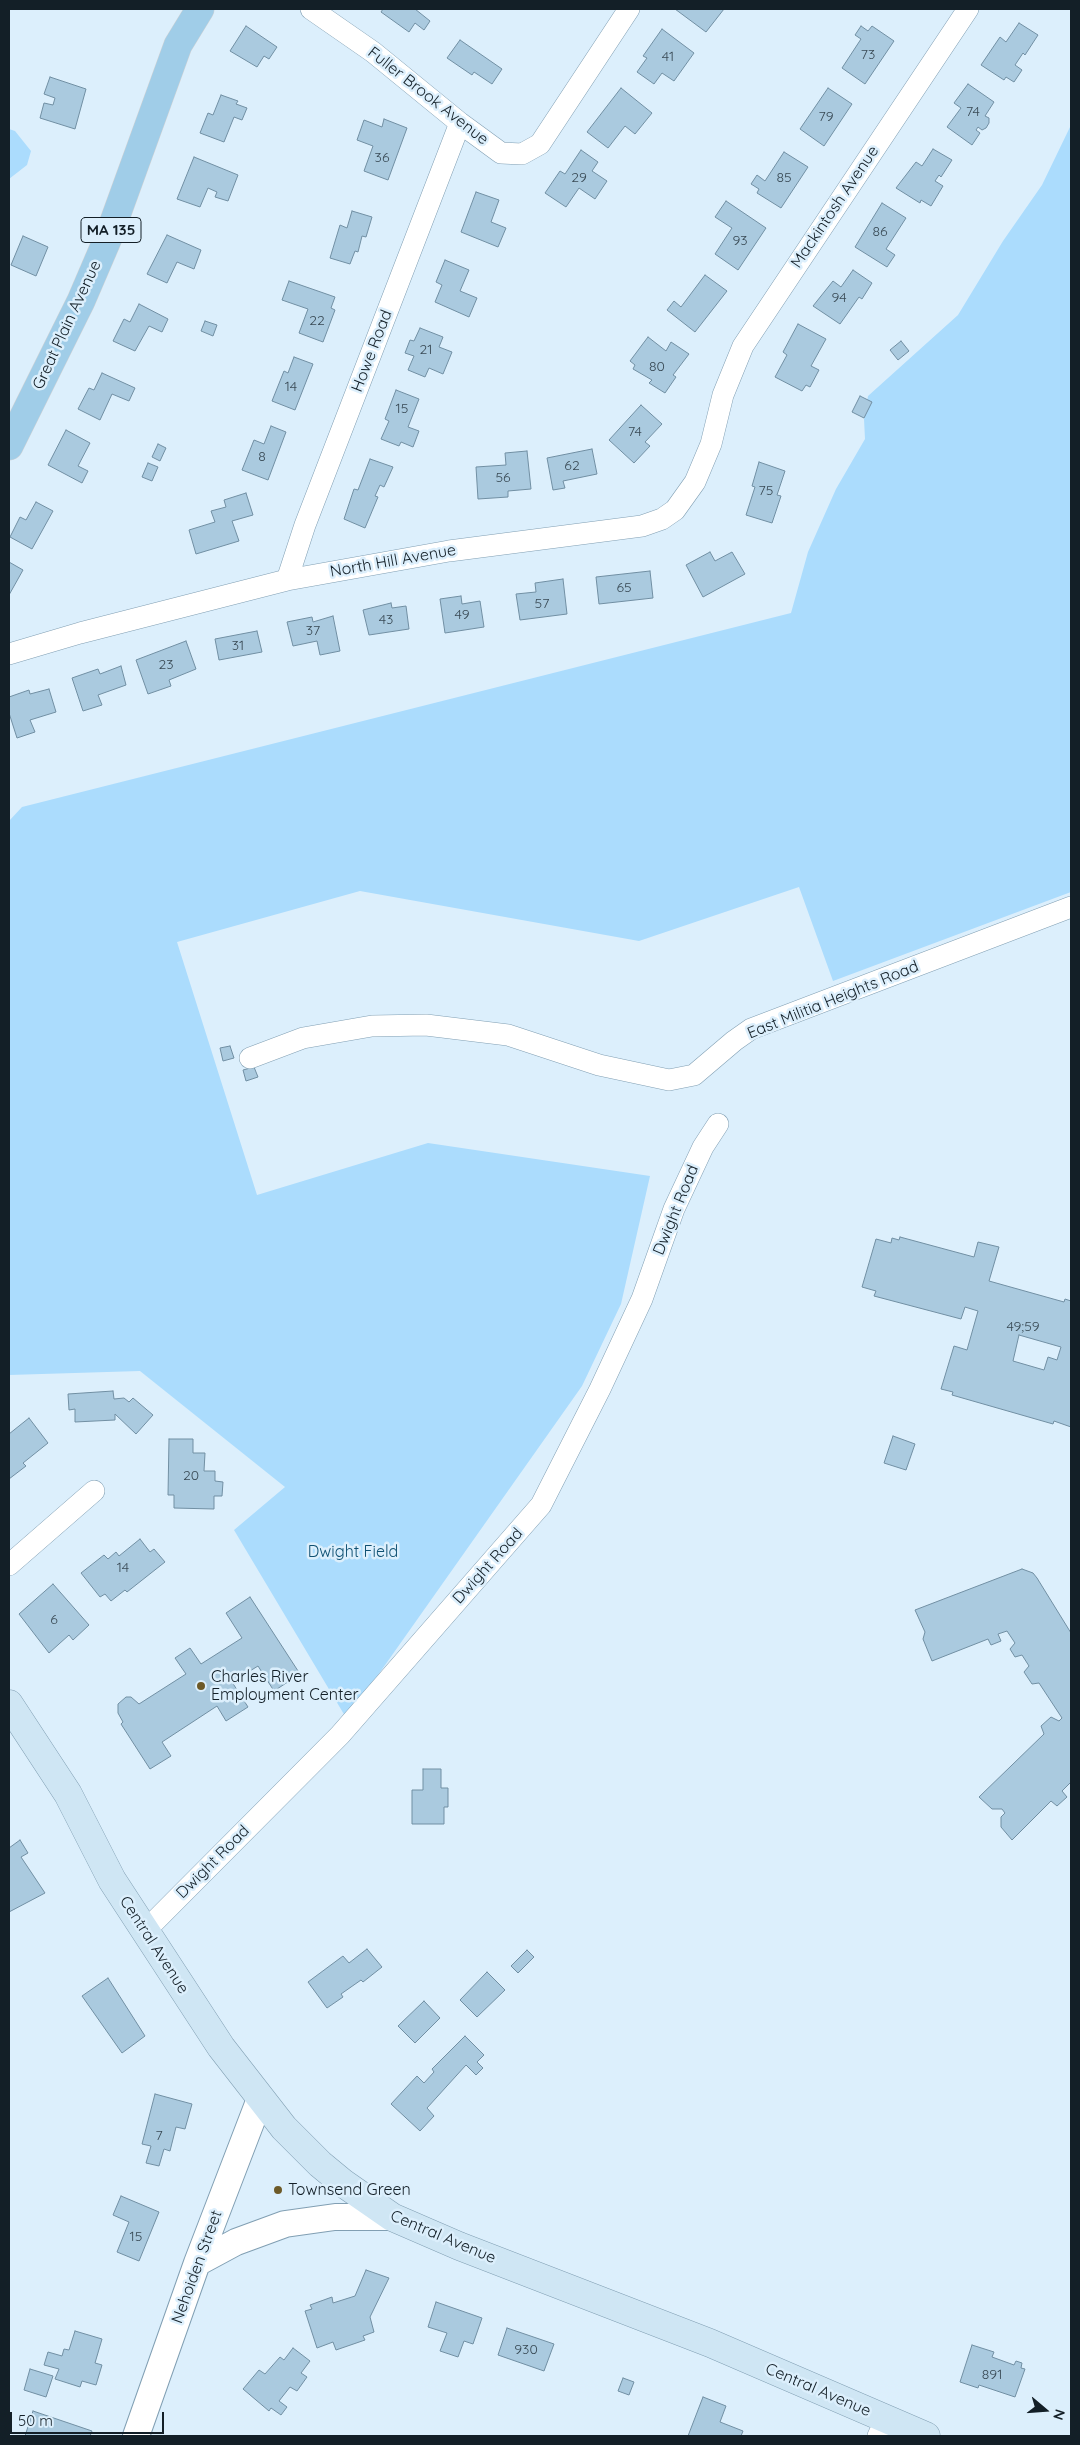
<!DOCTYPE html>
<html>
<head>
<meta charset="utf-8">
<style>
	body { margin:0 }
	#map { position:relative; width:1080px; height:2445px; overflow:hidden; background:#dceffc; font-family:Quicksand,sans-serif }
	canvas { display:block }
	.frame { position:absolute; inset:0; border:10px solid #131f27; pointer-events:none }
	.north { position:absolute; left:1020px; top:2385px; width:50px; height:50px; -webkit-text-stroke:4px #dceffc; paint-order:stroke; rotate:108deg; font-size:14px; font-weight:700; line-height:20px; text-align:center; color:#131f27 }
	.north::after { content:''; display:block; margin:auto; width:18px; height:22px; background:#131f27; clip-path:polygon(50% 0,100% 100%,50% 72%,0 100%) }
	.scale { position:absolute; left:10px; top:2412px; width:154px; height:22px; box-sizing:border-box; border:2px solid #131f27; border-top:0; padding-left:6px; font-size:15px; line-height:18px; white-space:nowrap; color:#131f27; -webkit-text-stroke:4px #dceffc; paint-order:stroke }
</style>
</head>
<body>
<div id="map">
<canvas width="1080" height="2445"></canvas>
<div class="frame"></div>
<div class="north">N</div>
<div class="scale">50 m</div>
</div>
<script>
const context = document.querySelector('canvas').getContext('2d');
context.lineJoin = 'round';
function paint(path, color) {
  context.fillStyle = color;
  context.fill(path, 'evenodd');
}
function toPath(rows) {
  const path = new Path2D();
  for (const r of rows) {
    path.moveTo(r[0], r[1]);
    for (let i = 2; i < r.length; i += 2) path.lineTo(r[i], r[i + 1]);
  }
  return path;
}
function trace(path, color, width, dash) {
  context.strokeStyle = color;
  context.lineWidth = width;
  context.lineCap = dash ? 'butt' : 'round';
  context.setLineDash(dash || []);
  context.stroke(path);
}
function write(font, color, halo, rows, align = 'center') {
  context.font = font + ' Quicksand,sans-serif';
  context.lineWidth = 5;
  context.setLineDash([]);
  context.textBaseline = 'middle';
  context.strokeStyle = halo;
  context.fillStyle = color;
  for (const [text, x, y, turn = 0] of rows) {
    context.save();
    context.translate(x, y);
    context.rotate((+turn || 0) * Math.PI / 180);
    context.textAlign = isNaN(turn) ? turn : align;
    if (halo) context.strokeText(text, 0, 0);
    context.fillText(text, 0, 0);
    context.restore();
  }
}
paint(toPath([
	[1071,125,1071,892,833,981,799,887,639,941,360,891,177,942,257,1195,428,1143,650,1176,621,1304,582,1386,378,1675,345,1716,234,1530,285,1487,140,1371,9,1375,9,821,22,807,791,613,808,552,836,489,865,439,864,419,868,396,958,315,1003,241,1042,185],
	[9,129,15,131,31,151,27,165,9,179]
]), '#abdcfd');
const building = toPath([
	[383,9,415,9,430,21,424,30,415,23,409,32,381,12,383,9],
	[675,9,724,9,706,32,675,9],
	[1019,23,1038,35,1025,55,1023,53,1015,65,1022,70,1014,82,1006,77,1004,80,981,65,1000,37,1006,42,1019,23],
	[246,26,277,47,269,59,264,56,257,67,230,51,246,26],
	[861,26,868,31,872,26,894,41,865,84,842,68,861,39,855,35,861,26],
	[662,29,694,53,674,81,662,73,654,84,637,72,647,58,643,56,662,29],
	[460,40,502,69,492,84,474,72,472,75,447,58,460,40],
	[50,77,86,89,75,129,40,118,44,103,53,105,55,98,44,94,50,77],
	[968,84,994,102,985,116,989,118,989,123,986,128,982,130,978,127,976,130,980,133,972,145,947,127,961,108,954,103,968,84],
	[621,88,652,113,635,134,625,126,608,148,587,132,621,88],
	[828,88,852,104,824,146,800,129,828,88],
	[221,95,238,101,236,104,247,108,242,120,234,117,224,142,200,133,208,113,213,115,221,95],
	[384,119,407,128,388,180,364,171,373,146,357,140,364,120,382,127,384,119],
	[933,149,952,160,941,177,939,175,935,181,943,186,931,206,921,200,920,203,896,188,916,162,922,166,933,149],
	[581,150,598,162,592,171,607,181,595,199,579,188,566,207,545,193,560,171,565,174,581,150],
	[784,152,808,167,781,208,757,193,759,189,751,184,757,175,765,181,784,152],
	[194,157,238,175,228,201,215,197,217,192,208,188,200,207,177,199,194,157],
	[476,192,499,200,491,222,506,228,498,247,461,232,476,192],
	[726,201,766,228,738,270,715,254,732,228,715,217,726,201],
	[882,203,906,218,886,249,895,255,887,267,855,247,882,203],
	[352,211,372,217,366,237,362,236,358,252,355,251,350,264,330,258,340,225,347,228,352,211],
	[167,235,201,250,194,269,177,262,167,283,147,274,167,235],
	[23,236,48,247,36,276,11,265,23,236],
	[445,260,469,270,460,291,477,298,469,317,435,302,442,285,436,282,445,260],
	[853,270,872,283,862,299,859,297,840,324,813,306,833,281,841,287,853,270],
	[705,275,727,291,695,332,667,310,674,301,681,307,705,275],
	[289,281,335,297,331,308,335,310,323,342,299,333,308,309,282,300,289,281],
	[139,304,168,319,162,332,149,326,135,351,113,341,124,319,130,322,139,304],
	[205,321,217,325,213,336,201,331,205,321],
	[798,324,826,339,811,366,819,370,810,387,806,385,802,391,775,377,787,355,783,352,798,324],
	[420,328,443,337,439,347,452,352,443,374,429,368,425,377,408,370,414,356,405,353,410,340,414,341,420,328],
	[648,337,666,351,671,342,689,354,673,375,676,377,665,393,649,383,652,380,633,369,635,365,630,361,648,337],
	[901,341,909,351,898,360,890,350,901,341],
	[294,357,313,364,295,410,272,401,284,371,288,373,294,357],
	[102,373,135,388,129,401,112,394,100,420,78,409,89,388,94,390,102,373],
	[396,390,419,399,408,427,419,431,413,447,401,442,399,446,381,439,389,421,385,419,396,390],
	[860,396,872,402,864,418,852,412,860,396],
	[641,405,662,424,645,442,650,446,634,463,609,440,641,405],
	[271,426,286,432,268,480,242,470,254,440,264,444,271,426],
	[66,430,90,443,78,466,88,471,82,483,48,465,66,430],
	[158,444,166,448,160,461,152,457,158,444],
	[592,449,597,474,563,481,565,488,553,490,547,458,592,449],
	[527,451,531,489,508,491,508,497,478,499,476,467,506,465,505,453,527,451],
	[370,459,393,467,384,487,380,485,375,496,378,497,365,528,344,519,354,489,358,490,370,459],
	[759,462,785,471,777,495,781,496,772,523,746,515,755,487,752,486,759,462],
	[148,463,158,467,152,481,142,477,148,463],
	[246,493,253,515,232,521,239,541,196,554,189,530,215,522,211,511,226,507,224,500,246,493],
	[36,502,53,511,32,549,10,537,20,517,26,520,36,502],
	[710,552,715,561,732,552,745,574,703,597,686,565,710,552],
	[9,562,23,570,9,595,9,562],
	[650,571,653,598,599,604,596,577,650,571],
	[563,579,567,614,520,620,516,594,536,592,535,583,563,579],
	[461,596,462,604,480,601,484,627,445,633,440,599,461,596],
	[391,603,392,608,406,606,409,629,369,635,363,610,391,603],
	[333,616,340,651,320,655,317,641,293,646,287,622,312,617,313,622,333,616],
	[257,631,262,652,219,660,215,639,257,631],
	[186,641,196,669,169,680,171,686,148,694,136,660,186,641],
	[121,666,126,685,98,695,102,705,83,711,72,678,98,669,100,674,121,666],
	[49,689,56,712,30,720,35,732,17,738,9,713,9,697,29,690,30,694,49,689],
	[230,1046,234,1058,223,1061,220,1048,230,1046],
	[254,1067,258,1077,246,1081,243,1070,254,1067],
	[900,1237,974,1257,978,1242,999,1247,989,1281,1064,1302,1065,1299,1071,1301,1071,1427,1054,1421,1053,1424,952,1395,953,1392,941,1389,954,1346,967,1350,978,1311,965,1307,961,1319,874,1296,876,1291,862,1287,876,1239,891,1243,892,1238,899,1240,900,1237],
	[1019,1335,1061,1347,1057,1360,1048,1357,1044,1370,1013,1361,1019,1335],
	[113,1391,114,1399,124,1398,129,1402,133,1398,153,1415,136,1434,115,1414,115,1420,75,1422,75,1409,69,1410,68,1394,113,1391],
	[29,1418,48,1443,23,1463,26,1466,9,1479,9,1434,29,1418],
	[893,1436,915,1444,906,1470,884,1463,893,1436],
	[169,1439,193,1439,193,1453,205,1453,204,1471,215,1471,215,1481,223,1482,222,1496,214,1496,214,1509,174,1508,174,1495,168,1495,169,1439],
	[140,1539,150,1552,154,1549,165,1562,127,1592,125,1590,111,1601,105,1594,100,1597,81,1573,104,1555,108,1559,116,1552,119,1556,140,1539],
	[1022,1569,1033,1573,1037,1578,1071,1633,1071,1782,1062,1791,1067,1797,1057,1806,1051,1801,1012,1840,1001,1827,1001,1817,1005,1813,1002,1809,992,1809,979,1797,1044,1734,1041,1726,1051,1717,1059,1721,1062,1718,1039,1683,1032,1684,1024,1672,1029,1666,1022,1655,1015,1657,1010,1649,1015,1643,1007,1631,998,1634,1001,1641,991,1645,988,1639,932,1661,923,1639,925,1632,915,1610,1022,1569],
	[53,1584,89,1625,73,1640,69,1635,49,1653,19,1614,53,1584],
	[250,1597,300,1674,274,1691,258,1666,232,1682,248,1707,226,1721,217,1706,162,1742,171,1756,150,1769,121,1724,123,1722,118,1713,118,1704,126,1697,131,1697,139,1704,186,1674,175,1658,190,1648,201,1664,242,1638,226,1613,250,1597],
	[423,1769,441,1769,441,1788,448,1788,448,1807,444,1807,444,1824,412,1824,412,1790,423,1790,423,1769],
	[20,1840,28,1853,21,1857,45,1893,9,1912,9,1848,20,1840],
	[367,1949,382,1967,363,1982,361,1980,341,1994,343,1997,327,2008,308,1982,343,1956,349,1963,367,1949],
	[527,1950,534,1957,518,1973,511,1966,527,1950],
	[487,1972,505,1990,477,2017,460,2000,487,1972],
	[108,1978,145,2036,122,2053,82,1996,108,1978],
	[424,2001,440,2018,415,2043,398,2026,424,2001],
	[465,2036,484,2055,477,2062,483,2068,476,2075,466,2065,427,2108,434,2116,420,2131,391,2104,417,2076,424,2083,434,2072,432,2069,465,2036],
	[155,2094,192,2104,185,2129,176,2127,170,2151,164,2149,159,2166,146,2163,151,2146,142,2144,155,2094],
	[121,2196,159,2212,139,2261,117,2252,129,2222,113,2215,121,2196],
	[366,2270,389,2278,370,2317,374,2332,363,2336,365,2340,336,2350,333,2342,317,2348,305,2311,312,2309,310,2305,332,2297,333,2303,355,2296,366,2270],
	[436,2302,482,2318,473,2344,464,2341,458,2357,440,2351,447,2333,428,2327,436,2302],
	[507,2328,554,2344,544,2371,498,2355,507,2328],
	[75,2331,102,2339,95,2363,102,2365,96,2385,82,2381,80,2387,55,2379,59,2369,44,2365,48,2352,62,2356,64,2349,69,2350,75,2331],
	[972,2345,994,2352,992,2357,1014,2365,1016,2361,1022,2363,1021,2368,1025,2369,1015,2397,979,2385,978,2388,960,2382,972,2345],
	[293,2348,310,2361,301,2373,307,2377,297,2391,290,2387,279,2401,287,2407,281,2415,271,2408,269,2411,243,2389,259,2370,265,2374,280,2357,284,2360,293,2348],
	[30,2369,53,2376,46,2397,24,2390,30,2369],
	[623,2378,634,2382,629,2395,618,2391,623,2378],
	[703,2397,726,2406,720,2422,743,2431,741,2436,688,2436,703,2397],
	[33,2411,92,2431,90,2436,25,2436,33,2411]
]);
paint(building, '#aacadf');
trace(building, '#718fa3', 1);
const minor = toPath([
	[311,9,373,52,460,123,501,153,522,154,540,144,629,9],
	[287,580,305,525,460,123],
	[9,654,80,633,287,580,449,551,642,526,662,519,675,510,695,482,711,444,723,395,743,346,968,9],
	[250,1058,303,1038,372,1026,426,1025,508,1035,599,1065,669,1080,694,1075,734,1041,751,1029,1071,907],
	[9,1565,94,1491],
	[145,1931,340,1735,541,1505,600,1389,642,1299,674,1209,703,1147,718,1124],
	[878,2436,886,2419]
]);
const tertiary = toPath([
	[197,2263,236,2242,285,2224,335,2217,392,2217],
	[136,2436,197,2263,260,2099]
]);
const secondary = toPath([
	[9,1704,68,1794,112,1880,221,2047,284,2128,320,2164,343,2183,392,2217,459,2246,710,2343,926,2436]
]);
const primary = toPath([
	[9,446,81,301,108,238,178,45,200,9]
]);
trace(minor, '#819fb3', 22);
trace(tertiary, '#819fb3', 28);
trace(secondary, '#819fb3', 29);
trace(primary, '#d0d2d4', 29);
trace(minor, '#fff', 21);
trace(tertiary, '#fff', 26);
trace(secondary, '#cfe6f4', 28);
trace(primary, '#a0cde8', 28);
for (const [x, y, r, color] of [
	[201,1686,5,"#6d5a28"],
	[278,2190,5,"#6d5a28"]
]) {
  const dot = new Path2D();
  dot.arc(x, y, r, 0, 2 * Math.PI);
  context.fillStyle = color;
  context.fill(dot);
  trace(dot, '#dceffc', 2);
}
write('14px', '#394a55', null, [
	["73",868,55],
	["41",668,57],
	["74",973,112],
	["79",826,117],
	["36",382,158],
	["29",579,178],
	["85",784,178],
	["86",880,232],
	["93",740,241],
	["94",839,298],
	["22",317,321],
	["21",426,350],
	["80",657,367],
	["14",291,387],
	["15",402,409],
	["74",635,432],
	["8",262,457],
	["62",572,466],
	["56",503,478],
	["75",766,491],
	["65",624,588],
	["57",542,604],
	["49",462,615],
	["43",386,620],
	["37",313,631],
	["31",238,646],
	["23",166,665],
	["49;59",1023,1327],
	["20",191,1476],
	["14",123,1568],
	["6",54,1620],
	["7",159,2136],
	["15",136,2237],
	["930",526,2350],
	["891",992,2375]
]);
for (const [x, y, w] of [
	[111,230,60]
]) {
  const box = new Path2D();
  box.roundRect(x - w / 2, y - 12.5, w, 25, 4);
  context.fillStyle = '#dceffc';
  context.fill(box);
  trace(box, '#131f27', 1);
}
write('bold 15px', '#131f27', null, [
	["MA 135",111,230]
]);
write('16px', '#131f27', '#dceffc', [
	["Fuller Brook Avenue",428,96,38],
	["Mackintosh Avenue",835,207,-56],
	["Great Plain Avenue",67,325,-65],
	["Howe Road",372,351,-69],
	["North Hill Avenue",393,561,-10],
	["East Militia Heights Road",833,1000,-22],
	["Dwight Road",676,1210,-68],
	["Dwight Road",488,1566,-48],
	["Dwight Road",213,1862,-45],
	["Central Avenue",154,1945,57],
	["Central Avenue",443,2237,23],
	["Nehoiden Street",197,2267,-70],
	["Central Avenue",818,2390,23]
]);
write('16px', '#0e5072', '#dceffc', [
	["Dwight Field",353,1552]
]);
write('16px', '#131f27', '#dceffc', [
	["Charles River",211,1677],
	["Employment Center",211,1695],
	["Townsend Green",288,2190]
], 'left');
</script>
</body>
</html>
